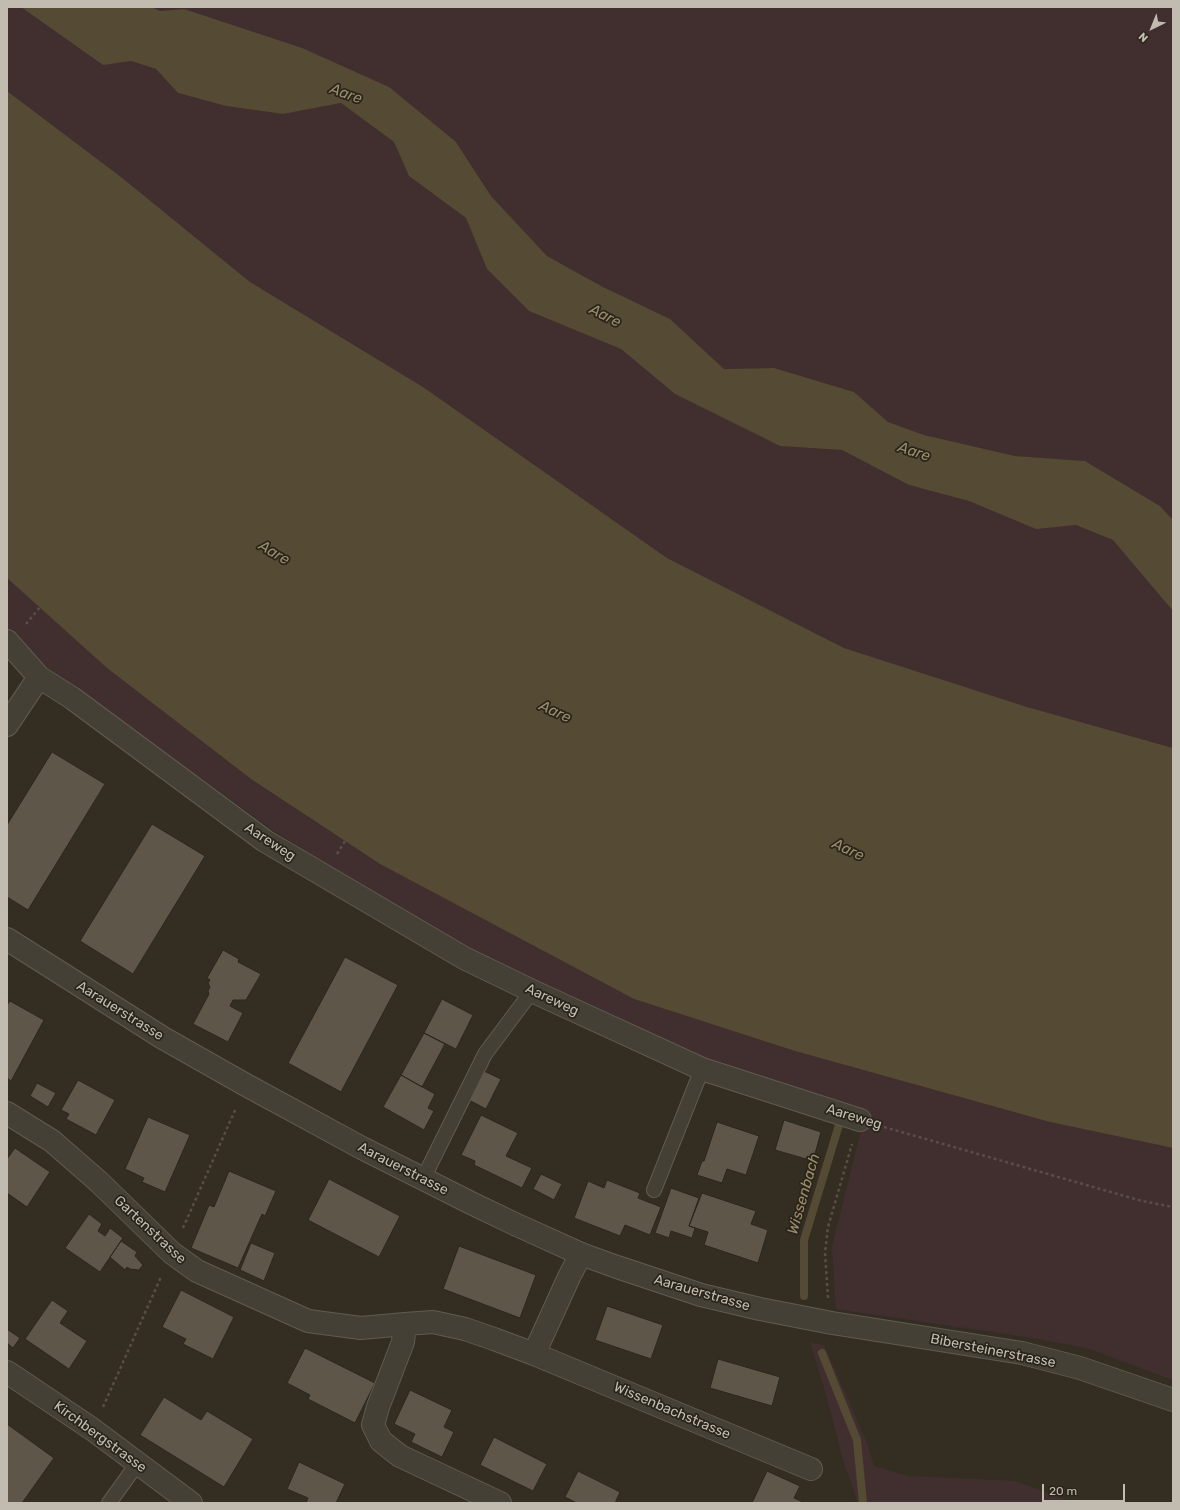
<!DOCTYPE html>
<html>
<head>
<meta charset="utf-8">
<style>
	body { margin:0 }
	#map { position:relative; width:1180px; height:1510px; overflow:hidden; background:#342e22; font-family:Rubik,sans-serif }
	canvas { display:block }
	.frame { position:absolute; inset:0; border:8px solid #c2bcb0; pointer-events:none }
	.north { position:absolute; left:1132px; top:8px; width:40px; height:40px; -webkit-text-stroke:3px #2a251b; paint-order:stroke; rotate:223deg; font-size:11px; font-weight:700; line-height:16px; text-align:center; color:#c2bcb0 }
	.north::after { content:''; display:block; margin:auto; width:14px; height:18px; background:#c2bcb0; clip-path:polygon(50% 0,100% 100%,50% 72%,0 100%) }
	.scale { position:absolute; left:1042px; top:1484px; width:83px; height:18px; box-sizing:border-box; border:2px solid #c2bcb0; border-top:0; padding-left:5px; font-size:12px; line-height:14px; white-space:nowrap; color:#c2bcb0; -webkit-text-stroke:3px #2a251b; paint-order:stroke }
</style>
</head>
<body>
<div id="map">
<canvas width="1180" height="1510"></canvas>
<div class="frame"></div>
<div class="north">N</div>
<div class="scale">20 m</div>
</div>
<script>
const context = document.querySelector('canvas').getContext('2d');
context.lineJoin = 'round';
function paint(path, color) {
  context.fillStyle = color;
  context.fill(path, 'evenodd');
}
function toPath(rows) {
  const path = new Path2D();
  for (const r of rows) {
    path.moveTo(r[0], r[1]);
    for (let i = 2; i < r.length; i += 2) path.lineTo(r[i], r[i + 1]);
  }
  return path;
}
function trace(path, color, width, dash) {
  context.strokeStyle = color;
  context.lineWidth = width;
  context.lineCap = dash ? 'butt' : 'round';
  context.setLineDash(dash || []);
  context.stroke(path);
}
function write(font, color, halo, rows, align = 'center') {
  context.font = font + ' Rubik,sans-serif';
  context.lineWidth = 3.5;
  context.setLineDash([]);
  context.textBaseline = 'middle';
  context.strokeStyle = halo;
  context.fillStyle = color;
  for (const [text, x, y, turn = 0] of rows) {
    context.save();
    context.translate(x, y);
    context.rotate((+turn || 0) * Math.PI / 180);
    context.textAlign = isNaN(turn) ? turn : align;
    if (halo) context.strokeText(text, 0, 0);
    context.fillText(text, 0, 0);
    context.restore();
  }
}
paint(toPath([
	[7,7,21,7,103,65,131,61,156,69,178,93,226,106,283,114,341,103,394,142,409,176,466,218,487,269,529,311,621,349,675,394,780,446,842,450,909,485,969,501,1036,528,1076,525,1113,540,1173,611,1173,748,1027,707,844,648,667,558,423,387,250,282,121,177,7,91],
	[152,7,1173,7,1173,520,1160,506,1085,461,1015,456,924,435,888,422,854,392,774,368,724,369,670,319,603,287,547,256,491,196,456,142,184,9,160,11],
	[7,578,107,668,251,779,380,864,634,999,795,1051,1050,1122,1173,1148,1173,1380,1087,1348,1020,1336,836,1309,832,1247,865,1115,697,1057,468,951,374,897,270,828,46,666,7,629],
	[810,1342,824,1345,867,1443,874,1466,908,1476,1015,1481,1064,1499,1070,1503,858,1503,843,1460,828,1401]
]), '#412f30');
paint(toPath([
	[21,7,152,7,160,11,184,9,302,48,389,87,456,142,491,196,547,256,603,287,670,319,724,369,774,368,854,392,888,422,924,435,1015,456,1085,461,1160,506,1173,520,1173,611,1113,540,1076,525,1036,529,969,501,909,485,842,450,780,446,675,394,621,349,529,311,487,269,466,218,409,176,394,142,341,103,283,114,226,106,178,93,156,69,131,61,103,65],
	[7,91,121,177,250,282,423,387,667,558,844,648,1027,707,1173,748,1173,1148,1050,1122,795,1051,634,999,380,864,251,779,107,668,7,578]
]), '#554a34');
trace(toPath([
	[804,1296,804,1240,839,1125],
	[822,1353,857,1440,863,1503]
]), '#554a34', 8);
const building = toPath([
	[52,752,105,784,28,910,7,897,7,825,52,752],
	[152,824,205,856,133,974,80,941,152,824],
	[223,950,239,959,238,962,261,974,246,1000,233,1000,230,1006,243,1013,228,1042,193,1024,209,994,208,991,210,987,208,983,210,980,207,978,223,950],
	[345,957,398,985,341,1092,288,1063,345,957],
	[442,999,473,1015,456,1049,424,1033,442,999],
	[10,1001,44,1020,11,1081,7,1078,7,1005,10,1001],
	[424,1033,445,1044,422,1087,401,1075,424,1033],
	[484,1071,501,1079,486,1109,469,1100,484,1071],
	[401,1075,435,1094,428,1108,434,1111,424,1130,383,1107,401,1075],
	[78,1080,115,1100,96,1135,66,1119,69,1114,61,1110,78,1080],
	[37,1083,56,1093,48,1107,30,1096,37,1083],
	[481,1115,518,1133,506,1156,532,1168,522,1188,474,1165,475,1161,461,1155,481,1115],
	[148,1117,190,1135,165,1192,142,1182,144,1178,125,1169,148,1117],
	[784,1120,821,1132,813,1161,775,1150,784,1120],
	[717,1122,759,1136,746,1175,727,1169,722,1183,697,1175,702,1161,704,1161,717,1122],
	[15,1148,50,1172,27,1207,7,1193,7,1159,15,1148],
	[229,1171,276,1191,265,1216,262,1214,238,1268,191,1248,209,1205,214,1207,229,1171],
	[541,1174,562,1184,554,1200,533,1189,541,1174],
	[329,1179,400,1216,379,1257,308,1220,329,1179],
	[607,1180,640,1193,638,1198,661,1207,650,1235,625,1225,620,1236,574,1218,588,1181,604,1188,607,1180],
	[671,1188,699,1198,689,1226,695,1228,692,1238,671,1231,669,1238,655,1233,671,1188],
	[702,1193,756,1211,751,1224,768,1230,758,1263,704,1245,708,1232,689,1226,702,1193],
	[89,1214,102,1224,98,1231,105,1236,110,1228,123,1238,100,1272,65,1248,89,1214],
	[121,1241,137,1252,135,1256,143,1265,139,1270,130,1269,127,1267,125,1270,110,1257,121,1241],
	[251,1243,275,1253,264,1281,240,1270,251,1243],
	[459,1246,536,1275,520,1318,443,1289,459,1246],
	[181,1290,234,1317,213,1359,183,1344,186,1339,162,1327,181,1290],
	[52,1300,68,1311,60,1323,87,1341,69,1369,25,1339,52,1300],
	[607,1306,663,1325,651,1359,595,1340,607,1306],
	[7,1329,20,1338,13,1348,7,1343,7,1329],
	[305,1348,375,1383,355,1423,308,1399,310,1395,287,1383,305,1348],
	[718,1359,780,1377,772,1406,710,1388,718,1359],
	[410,1390,452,1410,444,1427,454,1432,442,1457,411,1442,415,1434,394,1424,410,1390],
	[164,1397,201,1420,207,1411,253,1439,224,1487,140,1435,164,1397],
	[7,1424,54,1458,22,1503,7,1503,7,1424],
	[494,1437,547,1464,533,1491,480,1465,494,1437],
	[299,1462,345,1484,336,1503,306,1503,308,1498,287,1489,299,1462],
	[578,1471,620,1492,615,1503,577,1503,565,1497,578,1471],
	[767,1471,800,1486,794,1498,805,1503,752,1503,767,1471]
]);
paint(building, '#5e5649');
trace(building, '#2c271d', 1);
const service = toPath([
	[423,1179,485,1054,532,991],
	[654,1190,702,1069],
	[109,1503,137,1464]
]);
const minor = toPath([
	[7,641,39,677,72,698,265,841,464,958,532,991,702,1069,860,1120],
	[7,725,39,677],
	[7,1113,52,1141,99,1182,172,1253,197,1271,308,1321,361,1328,405,1324],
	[534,1354,569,1277,581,1254],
	[7,1372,92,1429,191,1503],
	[500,1503,400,1456,381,1441,373,1425,378,1407,403,1342,405,1324,433,1322,465,1329,494,1339,534,1354,811,1469]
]);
const tertiary = toPath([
	[7,939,163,1038,246,1085,362,1148,471,1203,517,1225,581,1254,617,1267,701,1295,760,1309,832,1323,1022,1353,1080,1368,1173,1400]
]);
trace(service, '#605b50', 16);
trace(minor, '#605b50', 24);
trace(tertiary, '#605b50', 24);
trace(toPath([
	[26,624,40,607],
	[337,854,345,841],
	[884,1127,1142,1201,1173,1207],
	[183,1228,236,1108],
	[828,1298,825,1253,828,1227,852,1144],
	[103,1407,161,1277]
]), '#5a4c48', 2.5, [3, 3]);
trace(service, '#454035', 14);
trace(minor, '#454035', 22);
trace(tertiary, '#454035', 22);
write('14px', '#c2bcb0', '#2a251b', [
	["Aareweg",270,842,33],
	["Aareweg",552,1000,25],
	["Aarauerstrasse",120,1011,32],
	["Aareweg",854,1117,17],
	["Aarauerstrasse",403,1169,27],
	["Gartenstrasse",150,1230,43],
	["Aarauerstrasse",702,1293,16],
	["Bibersteinerstrasse",993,1351,11],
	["Wissenbachstrasse",672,1411,23],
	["Kirchbergstrasse",100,1437,36]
]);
write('italic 15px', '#9d8c6c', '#2a251b', [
	["Aare",346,94,20],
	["Aare",605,316,27],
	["Aare",914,452,18],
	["Aare",274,553,31],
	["Aare",555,712,25],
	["Aare",848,850,25],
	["Wissenbach",804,1194,-74]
]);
</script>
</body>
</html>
